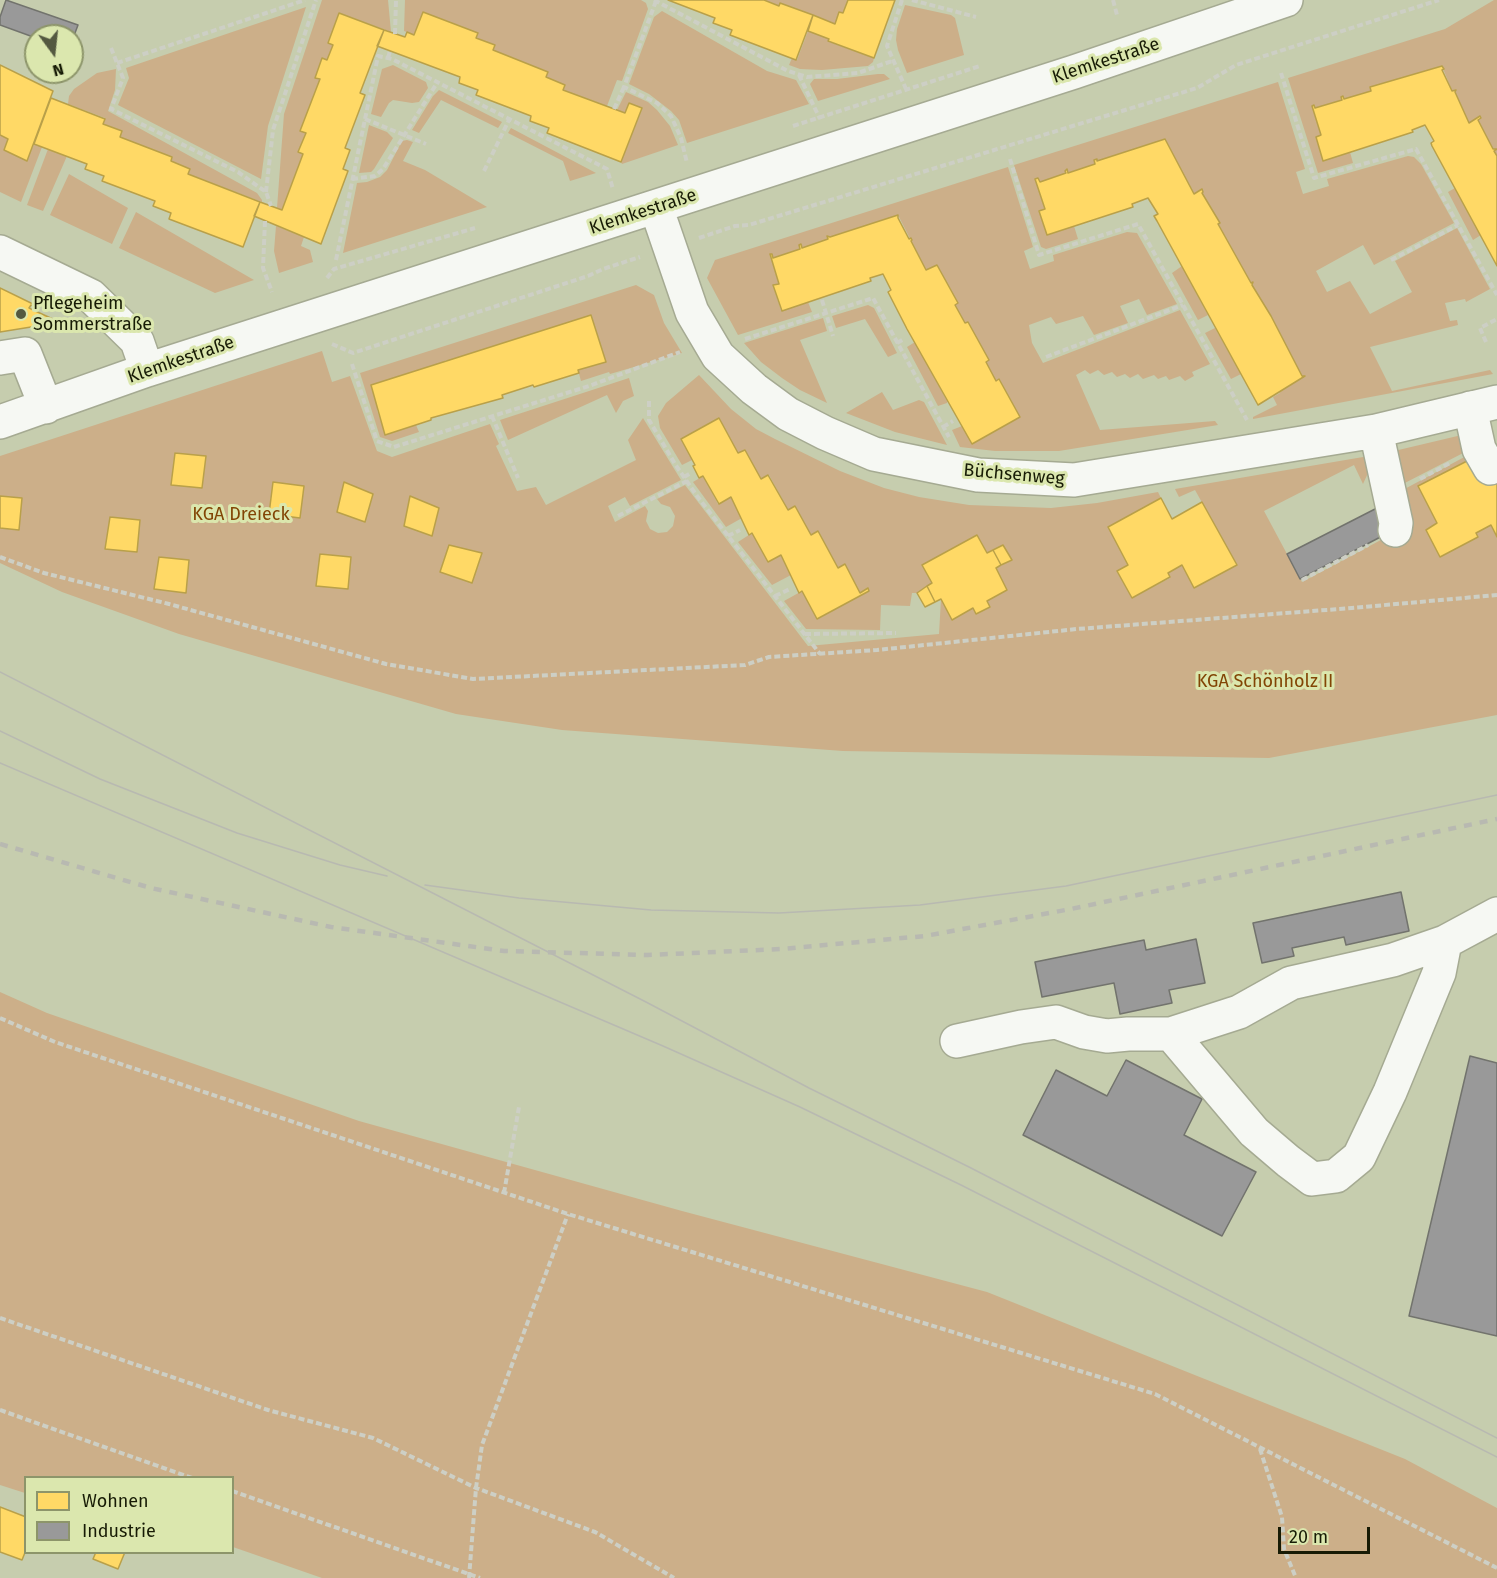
<!DOCTYPE html>
<html>
<head>
<meta charset="utf-8">
<style>
	body { margin:0 }
	#map { position:relative; width:1497px; height:1578px; overflow:hidden; background:#c6cdae; font-family:"Fira Sans",sans-serif }
	canvas { display:block }
	.legend { position:absolute; left:24px; top:1476px; width:210px; height:78px; box-sizing:border-box; background:#dbe7ae; border:2px solid #8d956a; margin:0; padding:8px 10px; list-style:none; font-size:18px; color:#171b05 }
	.legend li { display:flex; align-items:center; gap:12px; height:30px }
	.legend b { width:30px; border:2px solid #8d956a }
	.north { position:absolute; left:24px; top:24px; width:60px; height:60px; box-sizing:border-box; background:#dbe7ae; border:2px solid #8d956a; border-radius:50%; rotate:165deg; font-size:16px; font-weight:700; line-height:24px; text-align:center; color:#171b05 }
	.north::after { content:''; display:block; margin:auto; width:21px; height:27px; background:#545940; clip-path:polygon(50% 0,100% 100%,50% 72%,0 100%) }
	.scale { position:absolute; left:1278px; top:1527px; width:92px; height:27px; box-sizing:border-box; border:3px solid #171b05; border-top:0; padding-left:8px; font-size:18px; line-height:21px; white-space:nowrap; color:#171b05; -webkit-text-stroke:4px #dbe7ae; paint-order:stroke }
</style>
</head>
<body>
<div id="map">
<canvas width="1497" height="1578"></canvas>
<ul class="legend">
<li><b style="height:16px;background:#ffd966"></b>Wohnen</li>
<li><b style="height:16px;background:#999"></b>Industrie</li>
</ul>
<div class="north">N</div>
<div class="scale">20 m</div>
</div>
<script>
const context = document.querySelector('canvas').getContext('2d');
context.lineJoin = 'round';
function paint(path, color) {
  context.fillStyle = color;
  context.fill(path, 'evenodd');
}
function toPath(rows) {
  const path = new Path2D();
  for (const r of rows) {
    path.moveTo(r[0], r[1]);
    for (let i = 2; i < r.length; i += 2) path.lineTo(r[i], r[i + 1]);
  }
  return path;
}
function trace(path, color, width, dash) {
  context.strokeStyle = color;
  context.lineWidth = width;
  context.lineCap = dash ? 'butt' : 'round';
  context.setLineDash(dash || []);
  context.stroke(path);
}
function write(font, color, halo, rows, align = 'center') {
  context.font = font + ' "Fira Sans",sans-serif';
  context.lineWidth = 6;
  context.setLineDash([]);
  context.textBaseline = 'middle';
  context.strokeStyle = halo;
  context.fillStyle = color;
  for (const [text, x, y, turn = 0] of rows) {
    context.save();
    context.translate(x, y);
    context.rotate((+turn || 0) * Math.PI / 180);
    context.textAlign = isNaN(turn) ? turn : align;
    if (halo) context.strokeText(text, 0, 0);
    context.fillText(text, 0, 0);
    context.restore();
  }
}
paint(toPath([
	[322,0,388,0,391,32,339,13,328,43,333,45,327,60,323,58,316,78,320,79,301,131,306,133,298,152,303,154,282,210,277,208,284,114],
	[405,0,641,0,646,3,648,9,622,81,617,80,607,106,563,90,565,85,546,77,548,72,493,50,476,38,477,33,423,12,414,35,404,31],
	[764,0,848,0,843,13,839,12,835,24,781,3,779,6],
	[1494,0,1497,0,1497,156,1494,151,1497,149,1493,149,1478,120,1480,117,1469,123,1455,92,1456,90,1452,91,1442,66,1370,87,1371,91,1344,99,1343,96,1342,100,1315,108,1312,106,1321,135,1316,137,1323,160,1350,152,1353,163,1318,173,1288,78,1445,29],
	[905,5,951,15,955,18,964,55,907,73,898,50,896,40,897,29],
	[306,7,268,126,261,179,118,105,129,78,126,68],
	[662,11,767,71,796,80,809,104,687,143,679,120,671,111,649,94,629,84,654,17],
	[808,31,829,39,829,42,874,58,873,62,868,66,822,70,800,69,789,65,792,58,797,60],
	[393,65,426,82,428,88,419,102,412,103,393,100,389,103,381,117,371,114,382,69],
	[116,69,115,90,108,111,257,193,262,200,262,202,188,174,190,169,171,161,172,157,120,137,122,131,103,124,105,118,68,104,69,96,74,89,97,73],
	[878,74,884,74,890,79,818,101,810,84,814,79,837,79],
	[1278,82,1305,169,1296,172,1303,194,1329,186,1327,179,1408,156,1414,157,1421,164,1454,223,1374,265,1363,245,1316,271,1327,292,1350,281,1370,314,1412,292,1395,261,1457,228,1490,289,1466,302,1465,299,1445,303,1450,321,1457,320,1458,325,1370,347,1392,391,1490,370,1493,374,1253,419,1253,417,1277,405,1273,397,1280,393,1279,391,1305,376,1302,376,1271,316,1252,285,1253,283,1251,283,1218,224,1202,193,1202,190,1194,194,1165,139,1097,161,1097,160,1095,164,1068,173,1067,169,1065,171,1066,173,1040,182,1038,178,1036,179,1045,209,1039,211,1047,235,1074,226,1078,239,1046,249,1041,247,1014,165],
	[439,90,502,122,498,128,441,100,419,133,412,130,433,96],
	[626,92,648,102,657,110,670,126,678,145,622,164,621,162,642,109,629,103,625,113,617,110],
	[369,125,387,132,393,138,374,169,371,172,359,173],
	[511,128,596,173,570,181,563,161,508,133],
	[0,135,8,139,4,150,27,160,34,144,42,147,21,202,0,192],
	[407,140,413,142,403,161,425,170,487,207,343,253,357,183,367,182,380,177,387,170,402,141],
	[48,149,67,156,43,211,27,205],
	[1008,167,1033,247,1024,251,1030,269,1054,261,1053,255,1127,232,1137,233,1177,304,1147,315,1139,299,1120,306,1128,323,1094,335,1083,316,1056,324,1051,317,1029,325,1032,343,1043,363,1180,310,1210,364,1192,372,1194,376,1185,381,1180,376,1169,380,1166,376,1158,379,1154,375,1143,379,1138,374,1130,378,1125,374,1117,377,1112,372,1104,375,1098,370,1090,374,1085,370,1076,375,1100,430,1215,421,1218,425,1059,451,995,451,960,447,952,430,962,426,972,444,1020,417,1000,380,996,381,986,362,989,360,968,322,965,323,955,305,958,303,937,265,926,270,898,215,830,237,828,236,828,239,802,248,800,245,800,249,773,258,772,254,770,254,779,284,773,286,781,310,808,302,812,312,738,335,707,278,715,260],
	[69,174,128,208,112,244,50,215],
	[1455,188,1481,235,1473,240,1448,192],
	[136,212,254,280,215,293,119,248],
	[276,226,304,237,301,246,310,250,313,262,279,273,274,251],
	[1182,266,1208,315,1198,320,1172,273],
	[636,285,654,295,664,323,682,353,610,374,609,372,581,381,578,370,606,362,591,315,523,338,520,337,520,339,448,361,446,360,377,410,385,434,416,425,419,432,392,441,380,437,360,373],
	[868,305,874,308,897,353,888,357,865,319,836,328,832,316],
	[823,318,827,331,800,340,827,403,800,390,782,378,761,362,744,343],
	[1215,328,1241,374,1231,379,1205,333],
	[915,342,947,401,947,403,938,406,907,347],
	[322,351,332,382,350,376,377,451,392,457,490,424,499,444,496,446,517,491,536,487,546,505,636,460,628,440,643,418,681,480,630,506,625,497,608,506,615,522,645,506,648,511,646,521,650,529,658,533,667,532,673,526,675,516,670,507,661,504,657,499,685,485,808,646,939,634,941,599,952,620,973,608,976,614,989,607,987,601,996,568,1012,560,1003,545,987,553,977,535,932,583,917,593,912,593,910,606,881,605,880,630,806,629,784,601,802,591,818,619,869,590,868,589,860,593,845,564,838,568,788,510,769,475,761,479,745,450,738,453,719,418,681,439,692,460,682,465,660,428,658,416,666,403,699,375,731,409,756,429,775,439,840,471,884,488,919,497,969,505,1051,508,1097,503,1158,492,1161,498,1108,527,1128,565,1117,571,1132,598,1170,578,1168,573,1182,565,1194,588,1237,565,1195,490,1179,497,1175,489,1369,456,1368,473,1363,484,1354,465,1264,511,1302,582,1394,533,1397,548,1403,545,1397,531,1399,492,1470,454,1471,459,1418,486,1437,523,1426,530,1440,557,1478,537,1476,533,1491,525,1497,537,1497,715,1269,758,843,751,562,730,456,714,179,634,62,592,0,563,0,456],
	[629,378,634,396,623,401,616,413,607,395,508,440,500,420],
	[882,392,893,410,919,400,924,402,947,445,895,432,846,413],
	[1466,434,1469,450,1397,487,1390,452],
	[703,476,718,504,731,497,742,518,726,527,693,482],
	[752,533,781,555,791,575,772,585,738,542],
	[0,992,47,1013,359,1121,682,1211,987,1292,1405,1459,1497,1508,1497,1578,322,1578,233,1547,232,1478,26,1478,25,1493,0,1485]
]), '#ccaf89');
const homes = toPath([
	[668,0,764,0,779,6,780,3,813,15,796,60,730,35,732,30,713,23,715,18,668,0],
	[848,0,895,0,874,58,828,41,829,39,808,31,813,15,835,24,839,12,843,13,848,0],
	[423,12,478,33,476,38,495,45,493,50,548,72,546,77,565,85,563,90,625,113,629,103,642,108,621,162,547,133,549,128,530,121,531,116,476,95,478,90,459,83,460,77,377,46,384,30,405,37,407,32,414,35,423,12],
	[339,13,384,30,360,93,365,95,345,148,350,150,343,169,348,171,321,244,254,216,260,202,282,210,303,154,298,152,306,133,300,131,320,79,315,78,322,58,327,60,333,45,328,43,339,13],
	[0,65,53,91,27,161,4,150,8,139,0,135,0,65],
	[1442,66,1444,69,1442,70,1452,91,1456,90,1455,92,1469,123,1480,116,1481,118,1478,120,1493,149,1497,149,1494,151,1497,156,1497,266,1432,146,1431,143,1434,141,1425,125,1412,130,1413,132,1323,161,1316,137,1321,135,1312,106,1314,105,1315,108,1342,100,1341,97,1343,96,1344,99,1371,91,1370,87,1442,66],
	[51,98,105,119,103,124,122,131,120,137,172,157,171,161,190,169,188,174,260,202,243,247,169,219,171,213,153,206,155,201,102,181,104,176,85,169,87,164,34,144,51,98],
	[1165,139,1194,194,1202,189,1203,192,1202,193,1220,223,1218,224,1251,283,1253,282,1252,285,1271,316,1302,376,1305,376,1258,405,1157,221,1154,216,1158,214,1148,198,1132,204,1133,207,1047,235,1039,211,1045,209,1035,179,1038,178,1040,182,1066,173,1065,171,1067,169,1068,173,1095,164,1094,160,1097,159,1097,161,1165,139],
	[898,215,898,218,909,239,911,238,912,240,911,241,926,270,937,265,958,303,955,305,965,323,968,322,989,360,986,362,996,381,999,379,1020,417,972,444,907,329,888,292,891,290,883,274,870,278,871,281,782,311,773,285,779,284,770,254,772,254,773,258,800,249,799,245,801,244,802,248,828,239,827,236,830,237,898,215],
	[0,288,35,305,34,307,31,305,29,308,57,321,68,321,0,332,0,288],
	[591,315,606,362,578,370,579,373,534,387,533,385,502,395,503,398,431,418,431,420,385,435,371,385,591,315],
	[719,418,738,453,745,450,761,479,768,475,788,510,795,506,811,535,818,531,838,568,845,564,860,593,868,588,869,591,817,619,802,591,799,593,781,555,768,562,752,533,749,535,731,497,719,504,703,476,699,478,693,466,695,465,681,439,719,418],
	[175,453,206,456,202,488,171,485,175,453],
	[1471,459,1497,470,1497,537,1491,525,1476,533,1478,537,1440,557,1426,530,1437,523,1418,486,1471,459],
	[273,482,304,486,300,518,269,514,273,482],
	[344,482,373,494,365,522,337,512,344,482],
	[0,496,22,498,19,530,0,528,0,496],
	[410,496,439,508,432,536,404,526,410,496],
	[1161,498,1172,519,1202,502,1237,565,1194,588,1182,565,1168,573,1170,577,1132,598,1117,571,1128,565,1108,527,1161,498],
	[110,517,140,520,137,552,105,549,110,517],
	[977,535,987,553,993,550,1001,565,996,568,1007,590,987,601,990,607,976,614,973,608,952,620,941,599,935,602,927,586,932,583,922,565,977,535],
	[449,545,482,553,472,583,440,572,449,545],
	[1003,545,1012,560,1001,565,993,550,1003,545],
	[320,554,351,557,348,589,316,586,320,554],
	[159,557,189,560,186,593,154,589,159,557],
	[927,586,935,602,925,607,917,593,927,586],
	[0,1507,26,1517,26,1550,22,1560,0,1552,0,1507],
	[96,1552,125,1552,118,1569,93,1559,96,1552]
]);
paint(homes, '#ffd966');
trace(homes, '#b9a049', 1.5);
const industry = toPath([
	[6,0,78,25,72,41,72,36,36,36,36,38,0,25,0,17,6,0],
	[1377,508,1390,532,1300,579,1287,554,1377,508],
	[1401,892,1409,931,1346,945,1344,937,1292,948,1294,956,1262,963,1253,923,1401,892],
	[1196,939,1205,983,1169,990,1172,1003,1120,1014,1114,983,1042,997,1035,962,1144,940,1146,950,1196,939],
	[1470,1056,1497,1063,1497,1336,1409,1316,1470,1056],
	[1126,1060,1202,1099,1184,1135,1256,1172,1222,1236,1023,1135,1056,1070,1107,1096,1126,1060]
]);
paint(industry, '#999');
trace(industry, '#72736d', 1.5);
const minor = toPath([
	[656,207,692,312,718,356,754,389,788,414,825,433,874,454,978,475,1074,480,1376,431,1497,402],
	[0,252,91,296,137,341,147,370],
	[0,358,25,354,46,407],
	[1470,408,1479,449,1490,468],
	[0,422,147,370,1074,72,1286,0],
	[1376,431,1396,523,1395,530],
	[1171,1034,1239,1012,1291,983,1393,960,1445,942,1497,914],
	[957,1041,1021,1027,1056,1022,1084,1032,1107,1036,1128,1034,1171,1034,1254,1132,1288,1161,1312,1179,1336,1176,1359,1157,1390,1092,1439,973,1445,942]
]);
trace(minor, '#a5aa92', 36);
trace(toPath([
	[654,0,788,71,807,77,858,73,892,61],
	[902,0,887,46,906,89],
	[912,0,976,17],
	[1113,0,1117,15],
	[656,1,624,87,657,103,671,116,681,138,687,163],
	[395,34,396,0],
	[111,48,123,78,111,109,238,172,266,192,271,206],
	[388,58,390,51],
	[117,63,305,0],
	[1281,73,1314,178,1416,149,1497,295],
	[799,75,820,119],
	[614,109,624,87],
	[365,119,426,144],
	[793,126,980,66],
	[1010,159,1039,255,1138,224,1247,420],
	[484,171,509,120],
	[352,179,375,176,383,169,437,83],
	[266,192,273,130,316,0],
	[265,221,263,268,272,292],
	[699,238,735,226,749,225,1197,88,1236,65,1439,0],
	[336,260,378,56,392,59,607,169,613,189],
	[1391,260,1458,225],
	[327,278,334,269,475,228],
	[822,300,833,336],
	[745,339,873,298,949,437],
	[1486,342,1480,328,1497,319],
	[897,343,904,339],
	[332,344,353,353,588,276,603,269,640,257],
	[1046,357,1183,305],
	[352,364,377,441,394,447,589,386,680,352],
	[649,401,649,420,675,464,697,496,820,654],
	[492,416,518,478],
	[943,427,953,421],
	[684,477,691,473],
	[1420,479,1450,463],
	[618,516,687,481],
	[728,536,740,530],
	[0,557,44,573,169,604,386,664,473,679,745,665,769,657,877,650,1077,629,1352,608,1497,595],
	[1302,580,1368,545],
	[775,596,790,589],
	[805,634,896,633],
	[0,1018,55,1042,568,1214,1155,1394,1497,1568],
	[504,1193,519,1107],
	[0,1318,268,1410,373,1438,476,1488,595,1532,674,1578],
	[0,1410,192,1478],
	[1260,1449,1282,1517,1284,1549,1296,1578],
	[232,1491,480,1578],
	[469,1578,476,1488,482,1445,568,1214]
]), '#cdcfc5', 4, [6, 3]);
trace(minor, '#f6f8f3', 33);
trace(toPath([
	[0,672,646,1002,809,1088,969,1167,1497,1438],
	[0,731,100,779,237,833,340,865,387,876],
	[0,763,663,1046,800,1107,961,1185,1497,1457],
	[425,885,519,898,651,910,779,913,920,905,1066,886,1497,795]
]), '#b8b9b1', 1.5);
trace(toPath([
	[0,844,151,888,331,927,504,951,648,955,781,949,925,936,1071,909,1497,819]
]), '#b8b9b1', 4.5, [8, 8]);
for (const [x, y, r, color] of [
	[21,314,6,"#545940"]
]) {
  const dot = new Path2D();
  dot.arc(x, y, r, 0, 2 * Math.PI);
  context.fillStyle = color;
  context.fill(dot);
  trace(dot, '#dbe7ae', 2);
}
write('18px', '#171b05', '#dbe7ae', [
	["Klemkestraße",1106,61,-18],
	["Klemkestraße",643,212,-18],
	["Klemkestraße",181,360,-19],
	["Büchsenweg",1014,475,5]
]);
write('18px', '#171b05', '#dbe7ae', [
	["Pflegeheim",33,304],
	["Sommerstraße",33,325]
], 'left');
write('18px', '#824505', '#dbe7ae', [
	["KGA Dreieck",241,515],
	["KGA Schönholz II",1265,682]
]);
</script>
</body>
</html>
